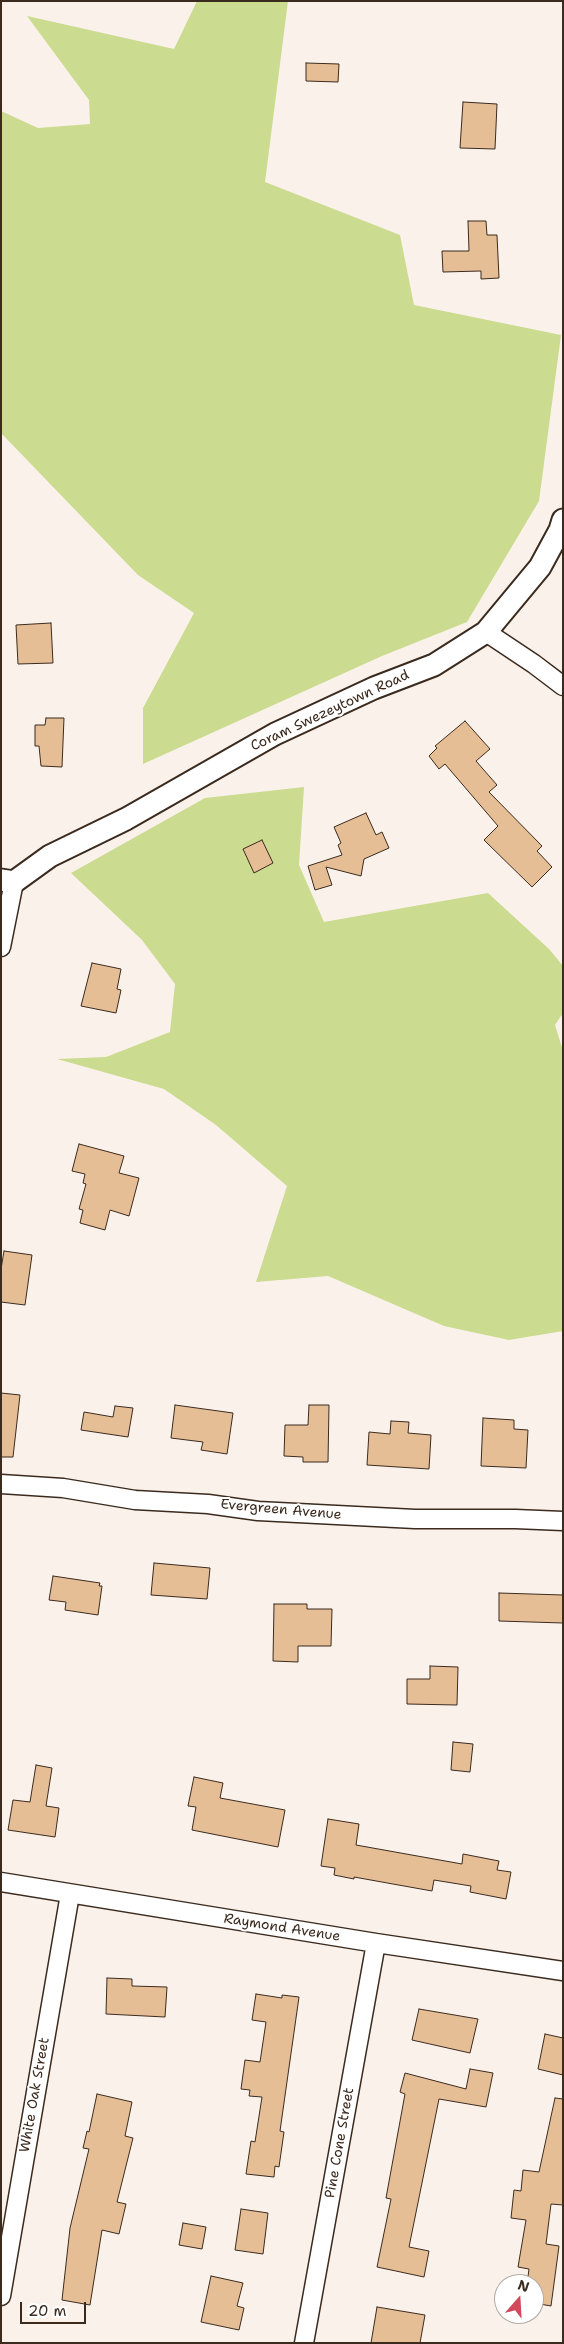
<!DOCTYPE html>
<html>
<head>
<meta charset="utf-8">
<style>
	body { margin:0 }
	#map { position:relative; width:564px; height:2344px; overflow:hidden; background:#faf2ea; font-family:"Shantell Sans",sans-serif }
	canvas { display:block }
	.frame { position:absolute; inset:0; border:2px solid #3b2a1e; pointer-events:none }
	.north { position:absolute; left:494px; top:2274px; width:50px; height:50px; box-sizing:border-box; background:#fff; border:1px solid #b1aaa5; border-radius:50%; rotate:19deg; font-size:14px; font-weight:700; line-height:20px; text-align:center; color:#3b2a1e }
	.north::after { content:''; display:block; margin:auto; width:18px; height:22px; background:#d1495b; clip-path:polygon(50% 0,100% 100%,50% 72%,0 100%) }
	.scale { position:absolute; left:20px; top:2302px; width:66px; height:22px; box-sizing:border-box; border:2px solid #3b2a1e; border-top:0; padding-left:6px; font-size:15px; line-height:18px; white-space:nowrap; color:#3b2a1e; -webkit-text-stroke:4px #fff; paint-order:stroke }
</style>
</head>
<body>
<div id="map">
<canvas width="564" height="2344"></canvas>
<div class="frame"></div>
<div class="north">N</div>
<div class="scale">20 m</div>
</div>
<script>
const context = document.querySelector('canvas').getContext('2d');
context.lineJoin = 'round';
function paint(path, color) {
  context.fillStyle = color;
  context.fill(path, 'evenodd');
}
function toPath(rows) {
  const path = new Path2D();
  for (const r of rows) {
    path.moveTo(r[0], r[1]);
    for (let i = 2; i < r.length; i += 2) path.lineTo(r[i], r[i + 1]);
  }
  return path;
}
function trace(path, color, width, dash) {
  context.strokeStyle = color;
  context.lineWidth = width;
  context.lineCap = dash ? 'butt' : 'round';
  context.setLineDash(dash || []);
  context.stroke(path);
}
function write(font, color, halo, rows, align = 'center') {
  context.font = font + ' "Shantell Sans",sans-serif';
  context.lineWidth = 4;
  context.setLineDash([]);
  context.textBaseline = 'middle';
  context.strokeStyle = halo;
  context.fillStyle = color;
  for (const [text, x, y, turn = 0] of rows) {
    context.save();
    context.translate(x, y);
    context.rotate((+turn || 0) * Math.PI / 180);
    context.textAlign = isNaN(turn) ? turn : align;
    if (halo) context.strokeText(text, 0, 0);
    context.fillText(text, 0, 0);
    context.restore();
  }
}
paint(toPath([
	[197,1,288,1,265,182,400,235,414,305,561,335,539,501,467,622,382,656,143,764,143,708,194,613,138,575,1,433,1,111,38,128,90,124,89,100,27,16,174,49],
	[304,787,299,865,324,922,488,893,549,949,563,966,563,1013,555,1025,563,1051,563,1331,509,1340,444,1326,328,1276,256,1282,287,1186,216,1125,164,1089,57,1059,106,1057,170,1032,175,984,142,940,71,873,205,798]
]), '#cbdb8f');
const building = toPath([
	[306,63,339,64,338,82,306,81,306,63],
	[463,102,497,104,495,149,460,148,463,102],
	[468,221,486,221,487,235,497,235,499,278,481,279,481,271,443,272,442,251,469,251,468,221],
	[51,623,53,663,18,664,16,625,51,623],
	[46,718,64,718,62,767,41,766,39,746,35,746,35,725,45,725,46,718],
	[465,721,490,749,476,761,497,785,489,792,542,846,537,851,552,867,532,887,484,840,498,826,445,764,439,769,429,756,437,748,435,746,465,721],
	[366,813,376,835,382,832,389,848,364,859,361,876,326,867,332,885,315,890,308,866,342,855,338,845,341,843,334,827,366,813],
	[262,840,273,863,254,873,243,849,262,840],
	[92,963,121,969,117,989,121,990,116,1013,81,1006,92,963],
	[79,1144,124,1156,119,1173,139,1178,129,1216,110,1210,105,1230,80,1223,83,1210,79,1209,86,1184,83,1183,85,1174,72,1171,79,1144],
	[4,1251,32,1255,25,1305,1,1302,1,1269,4,1251],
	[1,1393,20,1395,13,1457,1,1457,1,1393],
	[175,1405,233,1413,227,1454,201,1450,203,1442,171,1438,175,1405],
	[309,1405,329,1405,328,1462,303,1462,303,1457,284,1456,285,1425,308,1425,309,1405],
	[115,1406,133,1408,128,1437,81,1430,84,1412,113,1417,115,1406],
	[483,1418,514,1420,514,1429,528,1430,526,1468,481,1466,483,1418],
	[391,1421,409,1422,408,1433,431,1435,429,1469,367,1465,369,1432,390,1434,391,1421],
	[154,1563,210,1568,207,1599,151,1595,154,1563],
	[53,1576,100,1583,99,1586,102,1586,98,1615,65,1610,66,1602,49,1600,53,1576],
	[499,1593,563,1595,563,1623,499,1621,499,1593],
	[274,1604,307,1604,307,1609,332,1609,331,1646,298,1646,298,1662,273,1661,274,1604],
	[430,1666,458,1667,457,1705,407,1704,407,1679,430,1679,430,1666],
	[453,1742,473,1744,470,1772,451,1770,453,1742],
	[36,1765,52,1768,46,1806,59,1808,55,1837,8,1830,13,1800,30,1802,36,1765],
	[194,1777,223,1783,220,1798,285,1810,278,1847,192,1830,196,1807,188,1806,194,1777],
	[328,1819,359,1824,356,1845,462,1864,463,1854,499,1861,497,1870,511,1872,506,1899,470,1892,471,1886,434,1880,432,1891,354,1877,354,1879,334,1875,335,1868,321,1866,328,1819],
	[107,1978,132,1979,132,1986,167,1987,165,2017,106,2014,107,1978],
	[256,1994,282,1998,282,1995,299,1997,280,2131,284,2132,279,2167,275,2166,274,2177,246,2174,251,2141,255,2142,262,2097,249,2096,250,2090,241,2089,245,2060,260,2062,266,2022,252,2020,256,1994],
	[419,2009,478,2019,470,2053,412,2040,419,2009],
	[545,2034,563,2038,563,2075,538,2069,545,2034],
	[470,2069,493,2073,486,2107,439,2099,409,2247,429,2251,424,2277,377,2267,391,2199,386,2198,405,2094,400,2092,405,2073,466,2089,470,2069],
	[97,2094,132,2102,125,2136,133,2138,117,2202,126,2204,119,2234,102,2230,90,2305,62,2300,70,2228,89,2149,83,2148,87,2131,89,2132,97,2094],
	[555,2098,563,2099,563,2205,551,2204,546,2244,559,2246,551,2306,534,2303,534,2284,527,2284,529,2269,518,2267,526,2220,511,2218,514,2190,521,2191,523,2170,539,2172,555,2098],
	[241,2209,268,2213,263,2254,235,2250,241,2209],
	[183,2223,206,2227,202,2249,179,2245,183,2223],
	[211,2276,243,2283,237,2306,244,2308,239,2330,201,2322,211,2276],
	[377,2307,425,2315,420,2343,371,2343,377,2307]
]);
paint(building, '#e6be96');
trace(building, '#3b2a1e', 1);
const minor = toPath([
	[486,632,534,664,563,686],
	[1,947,14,882],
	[1,1484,63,1488,135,1500,208,1504,258,1511,415,1519,515,1519,563,1521],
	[1,1882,376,1943,563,1971],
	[1,2296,70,1894],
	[304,2343,376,1943]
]);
const tertiary = toPath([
	[1,880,14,882,50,856,126,819,275,734,374,688,434,665,486,632,540,567,560,530,563,520]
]);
trace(minor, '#3b2a1e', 21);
trace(tertiary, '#3b2a1e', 25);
trace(minor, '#fff', 18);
trace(tertiary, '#fff', 21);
write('14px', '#3b2a1e', '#fff', [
	["Coram Swezeytown Road",330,711,-25],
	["Evergreen Avenue",281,1510,5],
	["Raymond Avenue",282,1928,9],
	["White Oak Street",35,2095,-80],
	["Pine Cone Street",340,2143,-80]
]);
</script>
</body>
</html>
